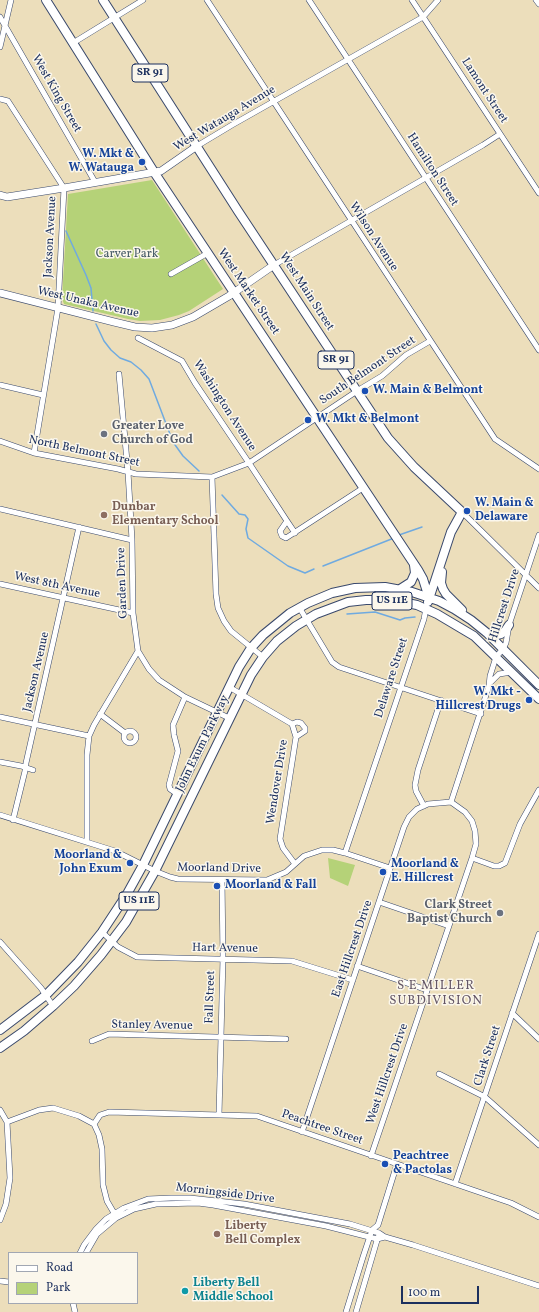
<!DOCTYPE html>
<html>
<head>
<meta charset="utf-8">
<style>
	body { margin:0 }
	#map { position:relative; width:539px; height:1312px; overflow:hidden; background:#ecdebb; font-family:Vollkorn,serif }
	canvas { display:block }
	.legend { position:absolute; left:8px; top:1252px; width:130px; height:52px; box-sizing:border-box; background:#fbf7ec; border:1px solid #a1a7b3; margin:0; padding:5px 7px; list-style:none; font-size:12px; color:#1b2f5e }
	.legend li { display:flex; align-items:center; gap:8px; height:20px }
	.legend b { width:20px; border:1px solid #a1a7b3 }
	.scale { position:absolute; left:401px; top:1286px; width:78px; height:18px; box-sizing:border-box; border:2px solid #1b2f5e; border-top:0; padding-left:5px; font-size:12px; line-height:14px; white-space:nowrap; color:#1b2f5e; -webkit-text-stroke:3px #fbf7ec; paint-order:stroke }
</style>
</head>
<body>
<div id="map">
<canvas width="539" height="1312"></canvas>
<ul class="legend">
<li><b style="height:5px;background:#fff"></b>Road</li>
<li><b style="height:11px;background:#b5d278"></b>Park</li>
</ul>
<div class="scale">100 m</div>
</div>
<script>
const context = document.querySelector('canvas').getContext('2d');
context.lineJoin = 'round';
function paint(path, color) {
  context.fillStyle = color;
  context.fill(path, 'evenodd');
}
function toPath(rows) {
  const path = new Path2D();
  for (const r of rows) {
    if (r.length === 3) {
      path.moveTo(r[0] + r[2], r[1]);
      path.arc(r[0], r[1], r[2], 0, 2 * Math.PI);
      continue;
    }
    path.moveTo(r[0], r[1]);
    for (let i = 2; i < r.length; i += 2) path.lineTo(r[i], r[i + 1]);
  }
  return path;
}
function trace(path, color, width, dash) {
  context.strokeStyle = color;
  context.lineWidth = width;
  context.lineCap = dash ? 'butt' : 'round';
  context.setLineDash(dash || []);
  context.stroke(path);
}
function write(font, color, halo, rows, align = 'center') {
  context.font = font + ' Vollkorn,serif';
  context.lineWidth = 3;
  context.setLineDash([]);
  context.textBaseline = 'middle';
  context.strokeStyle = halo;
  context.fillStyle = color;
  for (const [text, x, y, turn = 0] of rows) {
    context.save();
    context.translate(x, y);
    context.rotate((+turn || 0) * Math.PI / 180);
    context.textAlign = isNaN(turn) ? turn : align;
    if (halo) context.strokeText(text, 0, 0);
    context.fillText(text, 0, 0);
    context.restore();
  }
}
paint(toPath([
	[152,180,223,289,189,311,179,315,160,320,140,321,128,319,64,304,62,299,68,194],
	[328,858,355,865,348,886,330,878]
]), '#b5d278');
trace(toPath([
	[66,231,86,275,91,288,93,311],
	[96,324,104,341,111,350,120,358,131,362,141,370,149,379,173,442,183,456,199,471],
	[222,495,239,514,245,515,248,519,246,529,248,538,288,566,305,573,314,569],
	[399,535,422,527],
	[323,566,394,538],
	[347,614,375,612,400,620,405,618,415,617]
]), '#6faae0', 1.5);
const street = toPath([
	[207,0,495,439,539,469],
	[309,0,539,350],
	[412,0,539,193],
	[536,0,539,4],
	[0,17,95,182],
	[73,43,143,0],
	[0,47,11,0],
	[0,99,8,101,64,188,58,308,34,453],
	[197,146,232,125,423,17,438,0],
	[274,265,483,145,500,134],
	[171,274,208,253],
	[138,338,182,361,195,383,249,463,287,521,295,533],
	[119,374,128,472,132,540,133,613,138,651,149,669,159,680,185,697,229,718],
	[0,385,43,395],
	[0,441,34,453,118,469,136,474,212,477,249,463,357,391,382,376,406,355,430,341],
	[212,477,216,594,218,608,224,621,231,631,263,657],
	[0,509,132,540],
	[462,512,539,588],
	[287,521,280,531,282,536,286,538,363,488],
	[0,584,133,613],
	[299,607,332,662,339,667,481,714],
	[491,682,499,674,512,672],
	[229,687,292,724,296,737,280,839,283,848,295,864],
	[100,714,125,733],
	[0,717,89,736],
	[292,724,297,722,301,723,305,728,305,731,296,737],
	[130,737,6],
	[0,762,21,766,33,770],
	[177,794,170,789,169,785,178,751,174,735,173,725,185,697],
	[451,802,489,686,490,676,496,657,503,649,506,643,509,625,539,535],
	[424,806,416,791,415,785,418,770,441,700],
	[0,815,115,851,155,871,170,877,178,879,267,880,286,872,304,856,322,850,333,850,345,853,390,868],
	[13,820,25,771,26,763,79,527],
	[87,842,87,755,89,736,94,725,138,651],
	[345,853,424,619,426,608],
	[472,858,494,866,499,866,505,863,520,824,539,790],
	[379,902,449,926],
	[102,932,118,947,137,957,292,961,353,980],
	[0,942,41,988,53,1006],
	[357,966,427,990],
	[512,1013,539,1039],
	[92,1041,109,1034,286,1039],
	[439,1074,485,1097,539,1145],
	[0,1110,7,1122,10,1178,6,1204,0,1220],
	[219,1115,223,958,222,880],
	[7,1122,39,1110,53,1108,79,1116,94,1124,99,1135,102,1149,103,1185,107,1201,114,1213],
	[94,1124,100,1115,109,1112,257,1116,511,1203,539,1217],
	[302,1132,404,827,409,817,417,809,428,804,451,802],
	[371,1156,472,858,476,844,475,831,472,821,465,812,451,802],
	[455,1184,539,934],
	[80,1253,84,1245,96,1229,106,1219,124,1208,148,1199,171,1198,190,1198,244,1204,350,1224,379,1233,385,1237,413,1245,539,1286],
	[86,1253,97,1234,116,1218,134,1209,156,1204,198,1203,213,1205,326,1226,377,1239,385,1237],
	[0,1281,9,1282],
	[73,1303,75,1312],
	[346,1312,363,1257,372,1230,378,1225,397,1164],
	[356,1312,378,1237]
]);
const secondary = toPath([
	[0,195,7,197,64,188,161,171,197,146],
	[0,293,114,322,135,327,152,328,172,325,193,317,229,296,274,265]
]);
const primary = toPath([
	[46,0,154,172,418,570,423,579,429,598],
	[103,0,238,211,388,438,414,467,462,512,451,532,428,602],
	[442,572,441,583,443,589,446,594,462,610],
	[400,589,411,582,415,573,414,565],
	[487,633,493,636,501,634,505,631,509,625],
	[0,1030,46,995,78,962,102,932,127,894,143,865,239,667,251,648,263,635,290,613,308,603,332,593,355,588,385,587,412,592,439,601,454,609,471,620,487,633,539,685],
	[0,1048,24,1031,53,1006,74,986,101,955,126,922,155,871,251,675,263,657,277,641,296,626,316,614,348,602,366,600,386,600,402,602,417,605,437,614,474,636,539,699]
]);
trace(street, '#3a496c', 6);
trace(secondary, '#3a496c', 8);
trace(primary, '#3a496c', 10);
trace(street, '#fff', 5);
trace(secondary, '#fff', 7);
trace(primary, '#fff', 8);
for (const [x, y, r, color] of [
	[142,162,4,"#1a4fb4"],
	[365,391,4,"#1a4fb4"],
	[308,420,4,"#1a4fb4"],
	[104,434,4,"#6b7280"],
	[467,511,4,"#1a4fb4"],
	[104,515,4,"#8d6e63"],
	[529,700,4,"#1a4fb4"],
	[130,863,4,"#1a4fb4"],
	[383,872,4,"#1a4fb4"],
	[217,886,4,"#1a4fb4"],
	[500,913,4,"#6b7280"],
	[385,1164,4,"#1a4fb4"],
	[217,1234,4,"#8d6e63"],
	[185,1291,4,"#0f9aa8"]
]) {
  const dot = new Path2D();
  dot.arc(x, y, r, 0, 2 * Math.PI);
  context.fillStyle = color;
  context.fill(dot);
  trace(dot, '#fbf7ec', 1.5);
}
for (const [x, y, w] of [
	[150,73,36],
	[336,360,36],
	[392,601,40],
	[139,901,40]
]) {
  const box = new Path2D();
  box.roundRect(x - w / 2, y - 9, w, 18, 3);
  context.fillStyle = '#fbf7ec';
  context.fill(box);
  trace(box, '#1b2f5e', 1);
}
write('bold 11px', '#1b2f5e', null, [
	["SR 91",150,73],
	["SR 91",336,360],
	["US 11E",392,601],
	["US 11E",139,901]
]);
write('12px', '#1b2f5e', '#fbf7ec', [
	["Lamont Street",484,91,57],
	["West King Street",56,94,60],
	["West Watauga Avenue",225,119,-31],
	["Hamilton Street",432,170,57],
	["Jackson Avenue",51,237,-87],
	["Wilson Avenue",373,237,57],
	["West Market Street",248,292,56],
	["West Main Street",306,292,57],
	["West Unaka Avenue",88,303,13],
	["South Belmont Street",368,371,-34],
	["Washington Avenue",224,406,57],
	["North Belmont Street",84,452,12],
	["Garden Drive",123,583,-92],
	["West 8th Avenue",57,586,12],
	["Hillcrest Drive",505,606,-72],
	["Jackson Avenue",37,672,-77],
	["Delaware Street",392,678,-72],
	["John Exum Parkway",203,744,-64],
	["Wendover Drive",278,782,-81],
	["Moorland Drive",219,869,1],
	["Hart Avenue",225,949,1],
	["East Hillcrest Drive",353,949,-71],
	["Fall Street",211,997,-88],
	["Stanley Avenue",152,1026,1],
	["Clark Street",488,1056,-72],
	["West Hillcrest Drive",388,1074,-71],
	["Peachtree Street",322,1128,19],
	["Morningside Drive",225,1194,7]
]);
write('bold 12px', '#164399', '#fbf7ec', [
	["W. Mkt &",134,155,"right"],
	["W. Watauga",134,169,"right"],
	["W. Main & Belmont",373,391],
	["W. Mkt & Belmont",316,420],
	["W. Main &",475,504],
	["Delaware",475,518],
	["W. Mkt -",521,693,"right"],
	["Hillcrest Drugs",521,707,"right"],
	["Moorland &",122,856,"right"],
	["John Exum",122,870,"right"],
	["Moorland &",391,865],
	["E. Hillcrest",391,879],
	["Moorland & Fall",225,886],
	["Peachtree",393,1157],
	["& Pactolas",393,1171]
], 'left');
write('12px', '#425864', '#fbf7ec', [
	["Carver Park",127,255]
]);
write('bold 12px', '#5b616d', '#fbf7ec', [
	["Greater Love",112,427],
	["Church of God",112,441],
	["Clark Street",492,906,"right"],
	["Baptist Church",492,920,"right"]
], 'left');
write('bold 12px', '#785e54', '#fbf7ec', [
	["Dunbar",112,508],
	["Elementary School",112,522],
	["Liberty",225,1227],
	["Bell Complex",225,1241]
], 'left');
write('bold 12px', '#0d838f', '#fbf7ec', [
	["Liberty Bell",193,1284],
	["Middle School",193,1298]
], 'left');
context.letterSpacing = '1px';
write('13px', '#645666', '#fbf7ec', [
	["S E MILLER",436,987],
	["SUBDIVISION",436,1002]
]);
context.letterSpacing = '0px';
</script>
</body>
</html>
